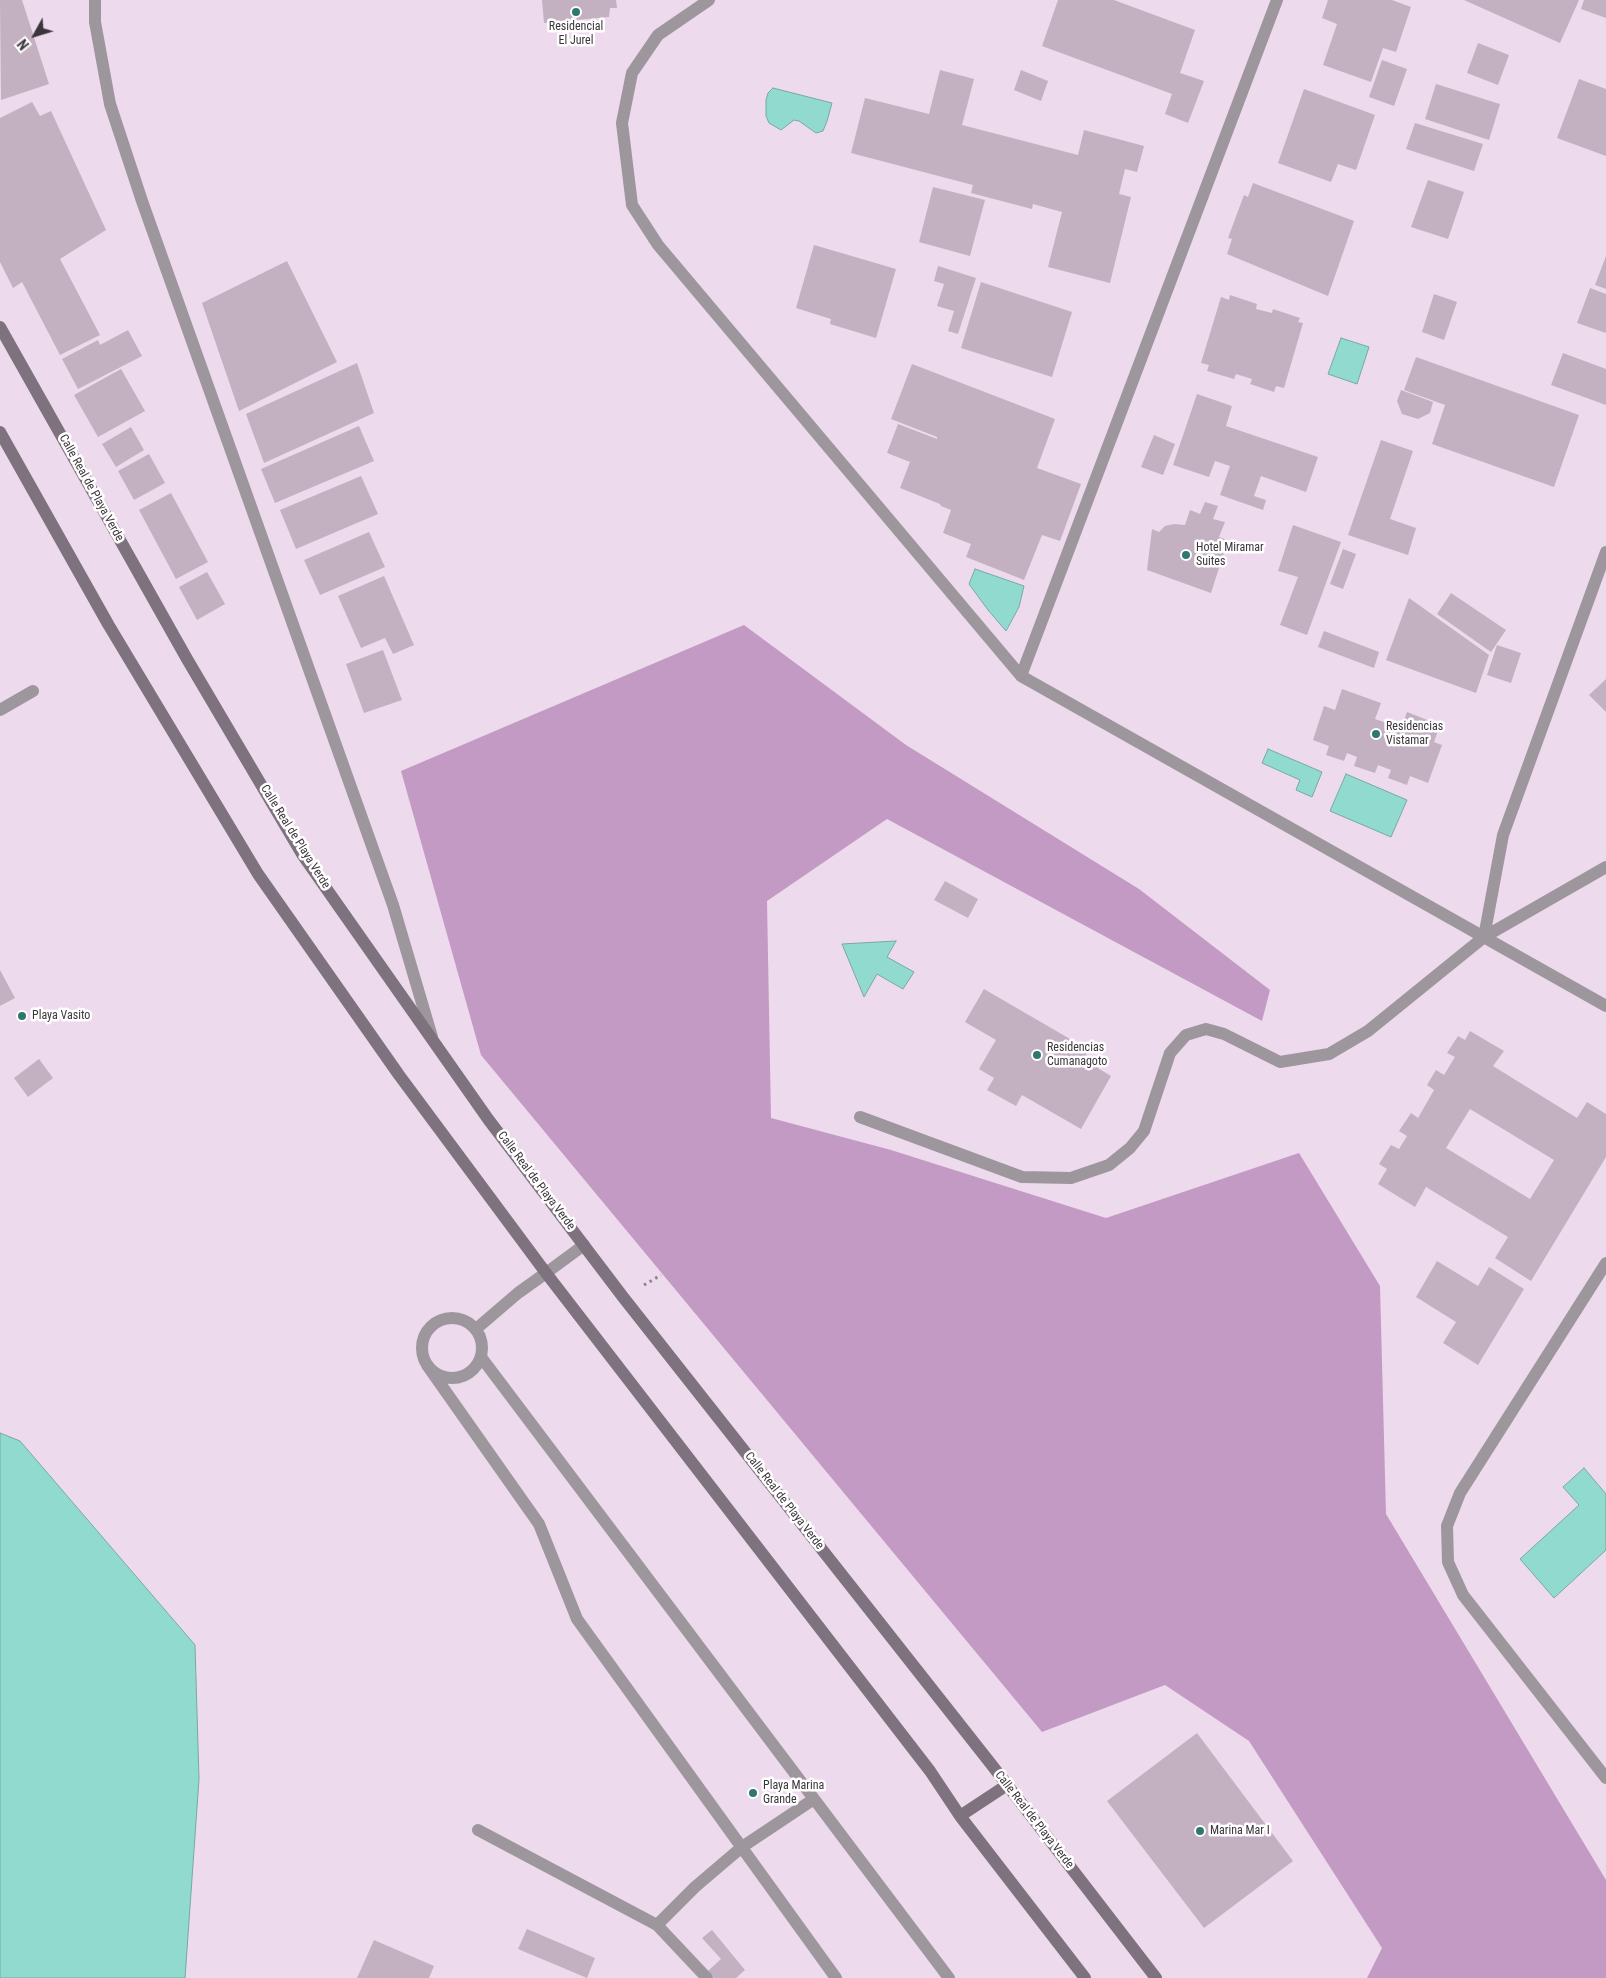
<!DOCTYPE html>
<html>
<head>
<meta charset="utf-8">
<style>
	body { margin:0 }
	#map { position:relative; width:1606px; height:1978px; overflow:hidden; background:#eddaec; font-family:"Roboto Condensed",sans-serif }
	canvas { display:block }
	.north { position:absolute; left:10px; top:10px; width:50px; height:50px; -webkit-text-stroke:4px #fff; paint-order:stroke; rotate:231deg; font-size:14px; font-weight:700; line-height:20px; text-align:center; color:#3c353c }
	.north::after { content:''; display:block; margin:auto; width:18px; height:22px; background:#3c353c; clip-path:polygon(50% 0,100% 100%,50% 72%,0 100%) }
</style>
</head>
<body>
<div id="map">
<canvas width="1606" height="1978"></canvas>
<div class="north">N</div>
</div>
<script>
const context = document.querySelector('canvas').getContext('2d');
context.lineJoin = 'round';
function paint(path, color) {
  context.fillStyle = color;
  context.fill(path, 'evenodd');
}
function toPath(rows) {
  const path = new Path2D();
  for (const r of rows) {
    if (r.length === 3) {
      path.moveTo(r[0] + r[2], r[1]);
      path.arc(r[0], r[1], r[2], 0, 2 * Math.PI);
      continue;
    }
    path.moveTo(r[0], r[1]);
    for (let i = 2; i < r.length; i += 2) path.lineTo(r[i], r[i + 1]);
  }
  return path;
}
function trace(path, color, width, dash) {
  context.strokeStyle = color;
  context.lineWidth = width;
  context.lineCap = dash ? 'butt' : 'round';
  context.setLineDash(dash || []);
  context.stroke(path);
}
function write(font, color, halo, rows, align = 'center') {
  context.font = font + ' "Roboto Condensed",sans-serif';
  context.lineWidth = 5;
  context.setLineDash([]);
  context.textBaseline = 'middle';
  context.strokeStyle = halo;
  context.fillStyle = color;
  for (const [text, x, y, turn = 0] of rows) {
    context.save();
    context.translate(x, y);
    context.rotate((+turn || 0) * Math.PI / 180);
    context.textAlign = isNaN(turn) ? turn : align;
    if (halo) context.strokeText(text, 0, 0);
    context.fillText(text, 0, 0);
    context.restore();
  }
}
paint(toPath([
	[744,625,906,745,1139,889,1270,990,1262,1021,887,819,767,901,771,1118,891,1150,1106,1218,1299,1153,1380,1286,1386,1514,1606,1880,1606,1978,1367,1978,1382,1948,1249,1741,1165,1685,1042,1732,481,1055,401,771]
]), '#c39ac3');
const water = toPath([
	[773,88,832,103,827,121,823,131,816,133,799,121,794,120,781,130,769,123,766,116,766,100,768,93,773,88],
	[1341,338,1369,347,1357,384,1328,374,1341,338],
	[975,569,1024,586,1019,607,1006,631,988,610,969,584,975,569],
	[1268,749,1322,772,1312,797,1296,790,1300,780,1262,763,1268,749],
	[1346,774,1407,800,1391,837,1330,811,1346,774],
	[896,941,887,957,914,972,903,989,877,974,864,997,842,944,896,941],
	[0,1433,20,1441,195,1645,199,1779,185,1978,0,1978,0,1433],
	[1584,1468,1606,1494,1606,1550,1554,1598,1520,1559,1579,1505,1563,1487,1584,1468]
]);
paint(water, '#91dad0');
trace(water, '#78a8a4', 1);
paint(toPath([
	[0,0,22,0,49,84,1,100],
	[542,0,616,0,617,8,610,8,609,17,544,23],
	[1058,0,1114,0,1195,30,1180,73,1204,81,1188,123,1165,114,1172,94,1042,46],
	[1328,0,1392,0,1411,7,1396,52,1383,48,1371,82,1323,65,1337,24,1322,18],
	[1464,0,1579,0,1560,43],
	[1584,0,1606,0,1606,18,1581,9],
	[1478,43,1509,55,1498,85,1467,73],
	[1382,60,1407,69,1394,106,1369,97],
	[940,70,974,79,962,125,1078,155,1084,130,1144,146,1137,172,1125,169,1119,194,1131,197,1110,283,1048,267,1062,212,1033,204,1032,209,971,193,973,185,851,153,865,98,929,114],
	[1021,70,1048,81,1041,101,1014,90],
	[1579,79,1606,89,1606,156,1557,138],
	[1436,84,1500,104,1489,140,1425,119],
	[1304,89,1375,115,1356,170,1338,164,1331,182,1278,163],
	[32,102,40,116,51,111,106,230,60,259,100,335,60,355,22,282,13,288,0,262,0,118],
	[1415,123,1483,144,1474,171,1406,149],
	[1428,180,1464,192,1448,239,1411,227],
	[1253,183,1354,221,1328,296,1227,254,1232,239,1228,238,1244,195,1248,197],
	[933,187,985,200,970,256,919,242],
	[814,245,896,269,876,338,830,324,831,319,796,308],
	[1606,256,1606,289,1595,285],
	[287,261,337,362,239,411,202,303],
	[938,266,976,278,958,334,948,331,954,311,937,306,944,284,934,281],
	[981,282,1072,312,1052,377,961,348],
	[1590,288,1606,294,1606,333,1577,323],
	[1434,294,1457,302,1444,340,1422,332],
	[1230,295,1257,304,1256,309,1272,313,1273,309,1300,318,1298,322,1303,323,1284,388,1276,386,1274,392,1250,384,1252,379,1236,374,1234,379,1207,371,1209,365,1201,363,1221,297,1229,300],
	[128,330,142,356,78,389,62,359,98,340,100,345],
	[1563,353,1606,369,1606,405,1551,385],
	[1416,357,1579,415,1554,487,1432,444,1445,405,1404,390],
	[357,363,374,413,264,463,246,414],
	[912,364,1055,419,1037,468,1081,484,1060,541,1042,535,1024,580,966,557,971,544,943,533,951,510,941,506,940,504,900,488,910,462,887,453,898,424,937,439,937,437,891,419],
	[121,369,145,411,98,437,74,395],
	[1401,390,1433,402,1430,413,1418,419,1402,414,1397,401],
	[1197,394,1232,406,1226,426,1318,457,1306,492,1261,476,1254,496,1266,500,1263,510,1220,495,1230,466,1215,461,1209,477,1173,465],
	[359,426,374,461,275,503,261,469],
	[131,427,144,450,116,467,102,444],
	[1154,435,1175,444,1163,475,1141,467],
	[1381,440,1413,451,1390,519,1416,528,1408,555,1348,535],
	[149,454,165,483,134,500,118,471],
	[361,476,378,514,296,549,280,510],
	[171,493,208,562,176,579,139,510],
	[1205,502,1218,506,1213,519,1225,522,1219,537,1228,540,1211,593,1147,570,1152,529,1159,532,1165,526,1174,524,1185,525,1190,510,1200,514],
	[1293,525,1341,542,1307,635,1280,625,1298,577,1278,571],
	[369,532,385,567,320,595,304,560],
	[1343,549,1356,554,1343,589,1330,584],
	[207,572,225,604,197,620,179,587],
	[384,576,414,645,393,654,385,638,361,648,338,596],
	[1451,593,1506,630,1491,652,1437,614],
	[1409,598,1489,655,1476,693,1386,660],
	[1324,631,1379,652,1374,668,1318,647],
	[1497,645,1521,653,1511,683,1487,675],
	[383,650,402,700,364,713,346,664],
	[1606,679,1606,712,1589,695],
	[1342,689,1381,703,1375,719,1401,728,1407,712,1440,725,1434,742,1442,745,1428,783,1410,776,1407,785,1388,778,1391,770,1378,765,1375,773,1354,766,1357,757,1347,753,1344,761,1326,755,1329,746,1313,740,1324,706,1335,710],
	[945,881,978,899,968,918,934,900],
	[0,970,15,998,0,1006],
	[984,989,1089,1050,1083,1059,1111,1076,1081,1129,1022,1095,1016,1106,987,1090,994,1078,979,1069,996,1040,965,1022],
	[1470,1031,1504,1051,1493,1066,1577,1118,1587,1102,1606,1114,1606,1157,1531,1281,1495,1258,1508,1237,1426,1187,1415,1207,1378,1184,1387,1169,1379,1164,1391,1145,1399,1149,1407,1136,1399,1131,1411,1113,1418,1118,1434,1090,1427,1085,1436,1070,1444,1075,1455,1057,1447,1053,1458,1036,1465,1040],
	[1470,1109,1554,1160,1530,1199,1446,1148],
	[39,1059,53,1078,28,1097,14,1078],
	[1437,1261,1478,1286,1489,1267,1524,1289,1478,1365,1443,1343,1456,1322,1416,1297],
	[1197,1733,1293,1861,1204,1928,1107,1801],
	[527,1929,595,1958,587,1978,518,1949],
	[712,1930,745,1970,736,1978,714,1978,708,1971,721,1959,702,1938],
	[374,1940,434,1966,429,1978,357,1978]
]), '#c3b1c2');
trace(toPath([
	[644,1285,661,1275]
]), '#8e828e', 3, [2.5, 4]);
trace(toPath([
	[95,0,95,22,110,104,142,201,393,905,432,1037],
	[0,710,33,691],
	[860,1117,1022,1177,1071,1178,1109,1165,1130,1148,1144,1131,1170,1053,1186,1035,1206,1029,1224,1034,1280,1062,1329,1054,1368,1031,1484,937],
	[452,1348,30],
	[476,1329,518,1293,546,1273],
	[481,1357,949,1978],
	[427,1365,539,1524,577,1619,836,1978],
	[478,1830,657,1925,707,1978],
	[657,1925,695,1887,742,1847,814,1799]
]), '#9d969d', 12);
trace(toPath([
	[709,0,658,35,632,73,622,123,632,205,658,245,1021,676,1606,1006],
	[1606,552,1503,835,1484,937,1606,867],
	[1021,676,1277,0],
	[1606,1263,1460,1493,1447,1526,1448,1562,1463,1595,1606,1778],
	[546,1273,584,1245]
]), '#9d969d', 12);
trace(toPath([
	[0,327,187,659,302,854,488,1119,623,1297,991,1764,1156,1978],
	[0,432,108,624,258,874,399,1075,546,1273,930,1771,960,1816,1085,1978],
	[960,1816,1007,1785]
]), '#7d727d', 12);
for (const [x, y, r, color] of [
	[576,12,5,"#30776f"],
	[1186,555,5,"#30776f"],
	[1376,734,5,"#30776f"],
	[22,1016,5,"#30776f"],
	[1037,1055,5,"#30776f"],
	[753,1793,5,"#30776f"],
	[1200,1831,5,"#30776f"]
]) {
  const dot = new Path2D();
  dot.arc(x, y, r, 0, 2 * Math.PI);
  context.fillStyle = color;
  context.fill(dot);
  trace(dot, '#fff', 2);
}
write('12px', '#3c353c', '#fff', [
	["Residencial",576,27,"center"],
	["El Jurel",576,41,"center"],
	["Hotel Miramar",1196,548],
	["Suites",1196,562],
	["Residencias",1386,727],
	["Vistamar",1386,741],
	["Playa Vasito",32,1016],
	["Residencias",1047,1048],
	["Cumanagoto",1047,1062],
	["Playa Marina",763,1786],
	["Grande",763,1800],
	["Marina Mar I",1210,1831]
], 'left');
write('12px', '#3c353c', '#fff', [
	["Calle Real de Playa Verde",91,488,61],
	["Calle Real de Playa Verde",295,837,58],
	["Calle Real de Playa Verde",536,1181,53],
	["Calle Real de Playa Verde",784,1501,52],
	["Calle Real de Playa Verde",1034,1820,52]
]);
</script>
</body>
</html>
